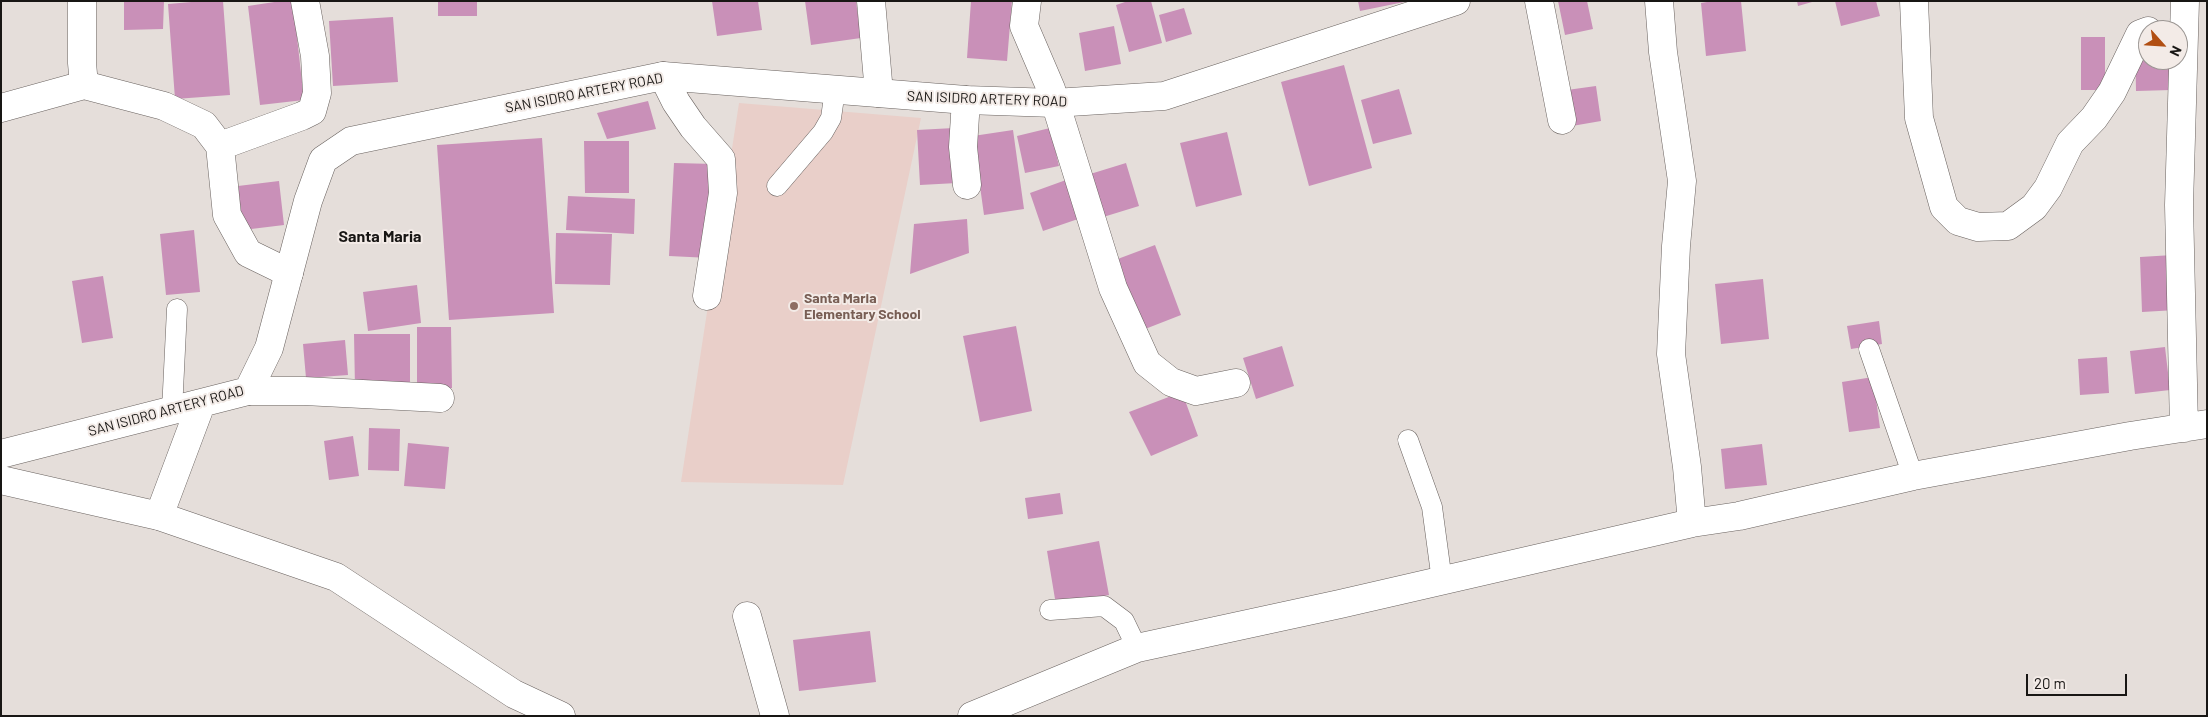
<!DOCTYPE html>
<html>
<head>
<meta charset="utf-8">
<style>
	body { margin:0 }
	#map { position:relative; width:2208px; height:717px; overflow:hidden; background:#e5deda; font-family:Barlow,sans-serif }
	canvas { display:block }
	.frame { position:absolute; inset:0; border:2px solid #181614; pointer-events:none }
	.north { position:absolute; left:2138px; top:20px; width:50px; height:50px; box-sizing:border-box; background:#f3ebe7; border:1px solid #9b9693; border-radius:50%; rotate:116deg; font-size:14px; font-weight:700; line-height:20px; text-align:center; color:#181614 }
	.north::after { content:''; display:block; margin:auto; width:18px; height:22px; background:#b14f13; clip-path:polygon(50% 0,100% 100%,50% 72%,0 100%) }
	.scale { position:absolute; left:2026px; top:674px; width:101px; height:22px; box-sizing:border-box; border:2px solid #181614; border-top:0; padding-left:6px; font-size:15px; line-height:18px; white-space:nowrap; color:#181614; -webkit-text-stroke:4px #f3ebe7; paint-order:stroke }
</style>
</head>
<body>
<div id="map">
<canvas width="2208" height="717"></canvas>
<div class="frame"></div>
<div class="north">N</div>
<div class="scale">20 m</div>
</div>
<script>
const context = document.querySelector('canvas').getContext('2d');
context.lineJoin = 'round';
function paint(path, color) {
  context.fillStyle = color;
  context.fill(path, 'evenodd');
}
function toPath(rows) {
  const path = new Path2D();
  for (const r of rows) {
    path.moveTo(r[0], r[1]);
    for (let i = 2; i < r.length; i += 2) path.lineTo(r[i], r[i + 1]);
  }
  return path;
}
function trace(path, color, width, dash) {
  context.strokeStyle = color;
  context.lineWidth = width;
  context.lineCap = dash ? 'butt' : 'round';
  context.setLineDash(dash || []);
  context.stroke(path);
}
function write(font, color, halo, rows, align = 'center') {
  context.font = font + ' Barlow,sans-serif';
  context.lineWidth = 4;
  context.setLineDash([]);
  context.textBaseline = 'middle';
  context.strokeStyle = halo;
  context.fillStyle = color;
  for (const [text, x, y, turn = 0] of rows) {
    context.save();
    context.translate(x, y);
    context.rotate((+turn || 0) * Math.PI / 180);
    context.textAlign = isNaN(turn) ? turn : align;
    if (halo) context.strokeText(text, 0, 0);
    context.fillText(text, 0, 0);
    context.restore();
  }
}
paint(toPath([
	[739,103,921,118,843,485,681,482]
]), '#e9cfc9');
paint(toPath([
	[124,1,164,1,163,29,124,30],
	[203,1,223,1,230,95,175,99,168,4],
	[281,1,293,1,304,100,260,105,248,6],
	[438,1,477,1,477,16,438,16],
	[712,1,758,1,762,30,717,36],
	[805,1,856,1,861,38,811,45],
	[971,1,1012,1,1007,61,967,58],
	[1128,1,1151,1,1162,43,1129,52,1116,5],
	[1358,1,1404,1,1404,2,1360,11],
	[1558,1,1587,1,1593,29,1565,35],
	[1713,1,1741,1,1746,51,1706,56,1701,3],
	[1797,1,1812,1,1812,2,1798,6],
	[1835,1,1876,1,1880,16,1841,26],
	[1184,8,1192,34,1166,42,1159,15],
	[393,17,398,82,333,86,329,21],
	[1114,26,1121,64,1085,71,1079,33],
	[2081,37,2105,37,2105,90,2081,90],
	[2135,37,2148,37,2148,60,2171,60,2171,90,2136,91],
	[1344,65,1372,168,1309,186,1281,82],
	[1596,86,1601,121,1572,126,1567,90],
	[1399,89,1412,134,1373,144,1361,100],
	[648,101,656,129,607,139,597,113],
	[954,128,957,183,920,185,917,130],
	[1050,128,1059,166,1025,173,1017,136],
	[1013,130,1024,209,984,215,973,136],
	[1227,132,1242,195,1196,207,1180,143],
	[542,138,554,313,449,320,437,145],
	[584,141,629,141,629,193,585,193],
	[674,163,715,164,710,258,669,256],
	[1126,163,1139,206,1100,218,1087,175],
	[1066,180,1078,219,1043,231,1030,193],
	[279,181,284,225,243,230,238,186],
	[568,196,635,199,634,234,566,230],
	[967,219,969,253,910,274,914,224],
	[194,230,200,292,166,295,160,234],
	[556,233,612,234,610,285,555,284],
	[1155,245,1181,315,1140,331,1115,260],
	[2173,255,2176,310,2142,312,2140,257],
	[103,276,113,338,82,343,72,281],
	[1763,279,1769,339,1721,344,1715,284],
	[417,285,421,323,368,331,363,292],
	[1879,321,1882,344,1851,349,1847,326],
	[1016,326,1032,411,980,422,963,336],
	[417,327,451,327,452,388,417,389],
	[354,334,410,334,410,388,355,388],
	[345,340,348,375,306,378,303,344],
	[1282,346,1294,386,1256,399,1243,358],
	[2165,347,2170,390,2135,394,2130,351],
	[2107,357,2109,393,2080,395,2078,359],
	[1873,377,1880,428,1849,432,1842,382],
	[1182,392,1198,436,1151,456,1129,412],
	[369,428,400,429,399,471,368,470],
	[353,436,359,476,329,480,324,441],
	[408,443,449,447,445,489,404,486],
	[1762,444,1767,485,1725,489,1721,449],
	[1060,493,1063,514,1028,519,1025,498],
	[1099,541,1109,595,1056,605,1047,551],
	[870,631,876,682,799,691,793,640]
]), '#c990b8');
const lane = toPath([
	[777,186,823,132,831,118,835,90],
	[1869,349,1913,476],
	[172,411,177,309],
	[1408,440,1432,507,1442,581],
	[1050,610,1104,606,1124,621,1137,648]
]);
const street = toPath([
	[82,1,82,63,84,85],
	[871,1,879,93],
	[1027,1,1024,26,1051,89,1113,288,1147,363,1171,382,1196,391,1236,383],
	[1539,1,1562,120],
	[1659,1,1663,52,1682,181,1676,246,1671,354,1687,467,1692,523],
	[1914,1,1919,118,1944,207,1958,221,1978,227,2008,226,2034,207,2048,188,2070,143,2094,118,2112,92,2140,34,2148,31],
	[663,76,676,102,693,127,721,159,723,193,707,296],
	[966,100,963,147,967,185],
	[1,108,84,85,164,106,204,125,220,146,227,215,248,253,289,273],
	[220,146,302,116,312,111,317,93,315,56,305,1],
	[248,391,304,391,440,398],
	[2184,428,2179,205,2185,1],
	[1,480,159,516,336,577,514,694,561,716],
	[747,616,775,716],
	[972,716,1137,648,1340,604,1692,523,1739,516,1913,476,2130,436,2207,424]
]);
const secondary = toPath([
	[1,454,248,391,269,348,308,201,323,160,351,141,663,76,966,100,1054,103,1164,96,1456,1],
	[159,516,201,404]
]);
trace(lane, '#69625f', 21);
trace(street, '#69625f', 29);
trace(secondary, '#69625f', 29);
trace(lane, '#fff', 20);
trace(street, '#fff', 28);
trace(secondary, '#fff', 28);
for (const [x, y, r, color] of [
	[794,306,5,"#8d6e63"]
]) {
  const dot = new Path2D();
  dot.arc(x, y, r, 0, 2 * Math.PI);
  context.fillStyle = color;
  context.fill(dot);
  trace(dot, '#f3ebe7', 2);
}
write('14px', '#181614', '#f3ebe7', [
	["SAN ISIDRO ARTERY ROAD",584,93,-11],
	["SAN ISIDRO ARTERY ROAD",987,99,2],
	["SAN ISIDRO ARTERY ROAD",166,411,-15]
]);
write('bold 14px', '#785e54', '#f3ebe7', [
	["Santa Maria",804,298],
	["Elementary School",804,314]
], 'left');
write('bold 16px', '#181614', '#f3ebe7', [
	["Santa Maria",380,237]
]);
</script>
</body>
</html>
